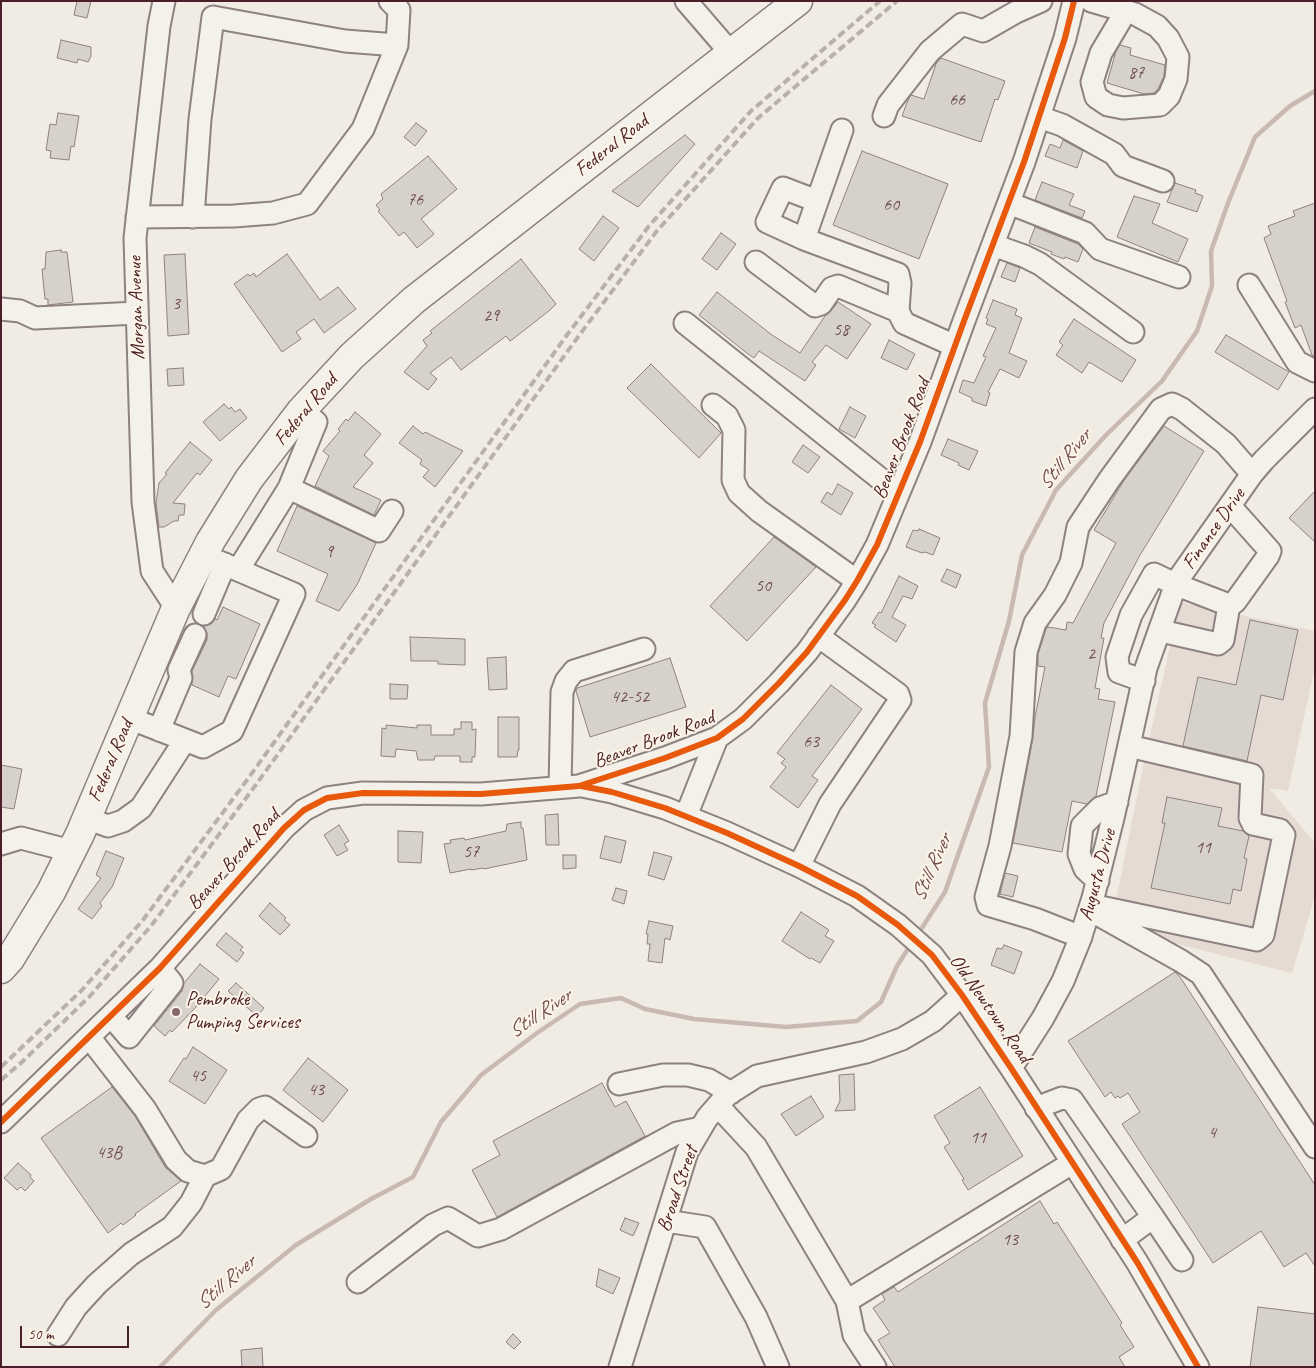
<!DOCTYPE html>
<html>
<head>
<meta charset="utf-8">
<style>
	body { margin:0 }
	#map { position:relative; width:1316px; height:1368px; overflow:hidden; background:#f0ebe3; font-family:Caveat,sans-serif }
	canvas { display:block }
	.frame { position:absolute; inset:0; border:2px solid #4a1f2b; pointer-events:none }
	.scale { position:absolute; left:20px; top:1326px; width:109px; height:22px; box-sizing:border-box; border:2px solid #4a1f2b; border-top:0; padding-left:6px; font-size:15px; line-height:18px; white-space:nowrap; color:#4a1f2b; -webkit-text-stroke:4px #fcf5e5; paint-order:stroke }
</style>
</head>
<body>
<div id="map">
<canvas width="1316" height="1368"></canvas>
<div class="frame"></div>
<div class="scale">50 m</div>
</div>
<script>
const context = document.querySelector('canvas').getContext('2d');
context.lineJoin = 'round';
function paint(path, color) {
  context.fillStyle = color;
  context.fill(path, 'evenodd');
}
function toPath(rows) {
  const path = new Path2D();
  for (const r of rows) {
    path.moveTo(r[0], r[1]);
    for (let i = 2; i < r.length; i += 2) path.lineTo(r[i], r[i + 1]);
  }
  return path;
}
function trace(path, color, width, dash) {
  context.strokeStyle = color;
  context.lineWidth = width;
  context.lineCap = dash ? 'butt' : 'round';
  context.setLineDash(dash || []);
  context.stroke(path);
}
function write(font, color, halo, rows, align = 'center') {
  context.font = font + ' Caveat,sans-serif';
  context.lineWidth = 4;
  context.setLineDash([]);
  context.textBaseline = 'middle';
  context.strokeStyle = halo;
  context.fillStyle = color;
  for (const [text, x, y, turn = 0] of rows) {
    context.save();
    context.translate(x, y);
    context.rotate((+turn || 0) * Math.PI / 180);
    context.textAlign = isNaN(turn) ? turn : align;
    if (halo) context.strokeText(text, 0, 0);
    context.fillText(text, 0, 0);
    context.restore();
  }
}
paint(toPath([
	[1180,602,1315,631,1315,667,1288,791,1269,788,1315,843,1315,896,1292,973,1165,941,1116,900,1144,762]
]), '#e6dbd2');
trace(toPath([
	[918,934,945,892,989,767,985,703,1009,621,1022,555,1056,490,1106,435,1162,381,1197,331,1212,286,1211,251,1228,203,1255,137,1290,106,1315,91],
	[160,1367,216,1310,296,1245,371,1199,413,1177,441,1122,481,1075,537,1033,580,1004,621,998,645,1009,694,1019,786,1027,857,1021,881,1002,897,966,911,944]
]), '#c9b9b3', 4.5);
const building = toPath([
	[77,1,91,1,87,18,74,15,77,1],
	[61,40,91,47,91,56,88,62,78,59,77,63,57,58,61,40],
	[1120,45,1131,48,1130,55,1165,65,1164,76,1158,89,1154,93,1144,94,1107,83,1116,51,1120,45],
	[941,58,1005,81,998,100,995,99,981,142,902,116,908,100,911,95,924,99,936,64,941,58],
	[58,113,79,116,74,147,71,146,69,160,50,158,51,151,46,150,50,124,56,125,58,113],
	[416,123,427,131,415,146,404,137,416,123],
	[685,135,695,144,638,207,612,191,685,135],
	[1063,140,1083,151,1077,168,1045,156,1050,144,1060,148,1063,140],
	[862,151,948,184,919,259,833,225,862,151],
	[428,156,457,189,421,219,434,234,417,248,404,232,399,236,378,211,380,210,376,205,383,199,381,194,428,156],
	[1042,182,1074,194,1069,205,1085,211,1082,218,1035,200,1042,182],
	[1175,183,1196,190,1195,193,1203,196,1197,212,1167,202,1175,183],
	[1134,196,1160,204,1152,223,1188,239,1178,262,1117,237,1134,196],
	[1315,203,1315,357,1312,355,1301,325,1295,328,1285,302,1287,301,1264,238,1271,234,1268,226,1295,216,1293,211,1315,203],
	[603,216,619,228,594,261,579,249,603,216],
	[1035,227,1078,244,1083,249,1078,262,1065,257,1064,259,1051,254,1052,252,1029,243,1035,227],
	[721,233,736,244,717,270,702,259,721,233],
	[61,250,61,252,67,252,73,302,48,305,48,299,45,299,42,269,45,269,46,252,61,250],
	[185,254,189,334,168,336,164,255,185,254],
	[287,254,320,300,338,287,356,309,324,333,314,319,296,332,301,339,282,352,234,284,248,274,250,276,254,273,256,277,287,254],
	[521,259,556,304,550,310,513,339,510,341,506,336,461,370,451,357,430,373,437,379,428,390,404,372,427,346,423,340,432,333,430,331,521,259],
	[1007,263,1020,268,1015,282,1001,277,1007,263],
	[717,292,772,335,800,353,825,316,831,311,838,302,871,324,847,359,826,345,812,362,816,365,805,381,759,351,754,358,748,354,699,315,717,292],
	[993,300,1017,309,1015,315,1022,318,1009,353,1027,361,1019,378,1000,369,988,392,990,393,986,406,972,401,972,398,959,392,963,380,974,383,986,357,983,356,996,328,986,324,988,319,986,318,993,300],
	[1074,319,1136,360,1122,382,1089,362,1082,373,1056,355,1063,345,1059,342,1074,319],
	[1226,335,1289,372,1278,390,1215,352,1226,335],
	[889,340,915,354,907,370,881,358,889,340],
	[651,364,721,433,699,458,627,388,651,364],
	[183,368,184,385,168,386,167,369,183,368],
	[224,404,229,409,231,407,235,412,240,409,247,418,220,441,203,422,224,404],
	[850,407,866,416,855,438,839,429,850,407],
	[355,412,381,434,364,455,373,463,353,487,381,500,374,515,315,486,329,456,323,451,340,431,338,429,346,419,348,421,355,412],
	[413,426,423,434,425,432,463,451,435,487,423,477,429,470,420,464,422,460,399,443,413,426],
	[1164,426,1204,451,1140,555,1104,623,1101,638,1104,638,1095,688,1100,689,1098,699,1115,702,1096,796,1087,804,1072,801,1062,852,1013,843,1033,738,1035,717,1045,667,1038,666,1038,654,1046,629,1048,627,1066,630,1067,622,1073,623,1116,543,1094,530,1123,482,1164,426],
	[948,439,978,451,969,470,958,465,959,463,941,455,948,439],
	[190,442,212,460,200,475,197,473,173,503,185,504,184,515,179,515,178,521,174,521,164,527,159,527,156,503,159,483,167,474,165,473,190,442],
	[803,445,820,457,808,473,792,462,803,445],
	[838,484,853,493,841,515,821,502,827,492,832,495,838,484],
	[1315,491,1315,542,1289,518,1315,491],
	[297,506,376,543,357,585,339,611,316,601,328,574,277,551,297,506],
	[919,529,940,538,933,555,925,552,922,553,906,547,913,530,918,531,919,529],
	[774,537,816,567,747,641,710,606,774,537],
	[947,569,961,575,956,588,941,581,947,569],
	[899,576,918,586,912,599,903,596,892,617,906,625,896,642,874,627,876,625,872,623,879,612,881,613,899,576],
	[223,607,260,624,236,679,228,676,219,697,192,685,192,671,207,640,207,633,203,626,211,624,215,619,217,620,223,607],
	[1250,620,1298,630,1283,700,1261,695,1247,761,1183,746,1198,677,1236,685,1250,620],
	[410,637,465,639,465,665,438,664,438,661,411,661,410,637],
	[506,657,507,689,489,690,487,658,506,657],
	[670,658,686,707,590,737,576,691,577,688,670,658],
	[390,684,408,685,407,699,390,699,390,684],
	[831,685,862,709,812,776,818,780,798,808,770,787,786,767,781,763,785,759,777,753,831,685],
	[498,717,519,717,519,750,518,750,517,757,498,757,498,717],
	[461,722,472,722,472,730,476,729,475,757,472,757,472,762,460,762,460,756,435,756,434,760,418,760,416,751,396,749,395,757,381,756,382,728,386,729,386,725,417,728,417,725,431,725,431,735,454,735,454,729,461,729,461,722],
	[1,765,22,769,14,809,1,807,1,765],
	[1167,797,1222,808,1218,826,1243,831,1249,836,1244,858,1247,859,1241,891,1233,889,1230,904,1151,888,1165,823,1162,823,1167,797],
	[558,814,559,845,546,845,545,815,558,814],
	[521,822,521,828,523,828,527,860,484,869,483,868,471,870,471,869,450,873,444,844,451,843,450,840,464,838,465,840,506,831,507,824,521,822],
	[339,825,349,841,344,844,348,850,337,856,324,835,339,825],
	[398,831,423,832,421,863,398,862,398,831],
	[605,836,626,841,621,863,600,858,605,836],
	[106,851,124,858,112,887,100,903,102,906,92,919,78,909,101,878,96,875,106,851],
	[654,852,672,857,664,880,648,875,654,852],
	[563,855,576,855,576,868,563,869,563,855],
	[1005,873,1018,876,1013,897,1000,894,1005,873],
	[616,888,627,891,624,904,612,900,616,888],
	[270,903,286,918,284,920,290,925,280,935,259,916,270,903],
	[801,912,829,930,825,936,834,941,820,963,811,958,810,959,782,941,801,912],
	[649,921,673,926,670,940,665,938,662,963,648,961,650,944,647,944,648,934,646,934,649,921],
	[226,933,243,947,240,950,244,953,237,962,216,945,226,933],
	[1004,945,1022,952,1014,974,991,965,997,948,1002,949,1004,945],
	[200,964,219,979,196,1007,172,1032,170,1030,165,1036,154,1026,182,991,184,983,200,964],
	[1175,972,1180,977,1315,1185,1315,1266,1306,1253,1284,1267,1261,1231,1213,1263,1122,1124,1140,1112,1128,1093,1120,1098,1118,1096,1115,1098,1111,1092,1105,1097,1068,1041,1175,972],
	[236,983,264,1008,257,1016,228,991,236,983],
	[193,1047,227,1070,205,1104,169,1081,184,1058,186,1059,193,1047],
	[308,1058,348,1090,323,1122,283,1090,308,1058],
	[854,1074,855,1110,835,1111,840,1101,839,1075,854,1074],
	[602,1083,615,1107,626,1101,645,1136,497,1217,472,1170,500,1155,493,1141,602,1083],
	[112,1087,135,1116,165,1167,181,1181,135,1214,136,1215,123,1225,121,1223,108,1233,41,1138,112,1087],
	[980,1087,1023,1156,968,1190,962,1180,964,1179,944,1147,950,1143,934,1116,980,1087],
	[811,1096,824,1117,796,1136,781,1114,811,1096],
	[18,1163,31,1175,30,1177,34,1181,25,1191,21,1187,17,1190,4,1178,18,1163],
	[1040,1201,1054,1224,1057,1222,1122,1323,1120,1325,1134,1347,1119,1357,1125,1367,895,1367,878,1340,890,1333,873,1308,885,1300,882,1294,894,1287,898,1292,1040,1201],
	[625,1218,639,1223,633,1236,620,1230,625,1218],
	[599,1269,620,1278,613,1294,596,1286,599,1269],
	[1258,1307,1315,1314,1315,1367,1250,1367,1258,1307],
	[513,1334,521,1342,514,1349,506,1342,513,1334],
	[262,1348,263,1367,242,1367,241,1350,262,1348]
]);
paint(building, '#d7d1cc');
trace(building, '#8d8281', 1);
const minor = toPath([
	[164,1,159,26,135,238,143,502,152,571,176,608],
	[686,1,730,52],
	[1091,1,1122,10,1135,14,1157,26,1168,38,1178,57,1176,79,1169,96,1160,105,1123,108,1108,105,1096,97,1092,82,1101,53,1120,21,1122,10],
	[884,116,888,105,930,51,962,24,983,31,1016,12,1041,1],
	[1039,117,1062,125,1114,154,1123,166,1163,181],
	[842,130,804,239,898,274,900,283,898,311,904,323,955,346],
	[1009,203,1085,233,1100,249,1179,277],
	[137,217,234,216,273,213,307,204,363,129,397,45,399,10,390,1],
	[193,217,200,119,213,17,345,41,397,45],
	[804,239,767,222,783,188,817,201],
	[993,245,1024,256,1040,264,1133,332],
	[756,262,815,306,821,304,832,288,838,286,898,311],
	[1249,285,1297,362,1315,371],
	[1,309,20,311,35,318,137,313],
	[685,323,898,493],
	[713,405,727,416,734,430,733,480,739,493,759,511,857,581],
	[289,488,316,422,301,411],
	[238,570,289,488,379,531,392,511],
	[204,614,225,564],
	[1161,631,1218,644,1223,640,1229,605],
	[1144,681,1119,672,1117,657,1131,615,1154,574,1177,585,1229,605,1235,602,1268,556,1270,551,1230,506],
	[129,718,203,747,232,731,294,594,203,555],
	[159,730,181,678,179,670,195,635],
	[582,786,612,792,665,808,727,833,799,866,857,896,898,925,932,955,962,995,1011,1068,1137,1262,1198,1367],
	[560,787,562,692,566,681,574,671,644,649],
	[686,816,717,738],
	[86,818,108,826,123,821,141,808,185,740],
	[1,844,21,838,71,851],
	[799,866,830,804,900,700,898,694,818,636],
	[1098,881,1085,869,1079,854,1082,826,1100,808,1117,802],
	[1091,905,1257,940,1263,935,1284,835,1280,830,1253,824,1250,818,1252,775,1129,746],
	[1092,911,1181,961,1201,974,1315,1147],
	[1081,937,1035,919,988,905,986,897,1000,846,1021,736,1026,652,1035,623,1055,595,1071,563,1078,527,1109,480,1161,409,1172,404,1182,409,1226,444,1252,474],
	[111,1016,129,1037,172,983,160,968],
	[89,1037,145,1109,176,1160,188,1171,205,1176,221,1169,248,1120,259,1109,265,1107,306,1136],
	[1011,1068,1043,1018,1063,981,1080,939,1093,898,1113,818,1146,668,1177,581,1252,474,1264,460,1315,409],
	[619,1084,663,1075,688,1075,709,1080,731,1093],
	[718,1106,756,1147,847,1301],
	[1036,1108,1062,1098,1072,1100,1153,1217,1122,1240],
	[1,1122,160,968,284,828,304,810,327,798,363,793,481,794,579,786,665,758,717,738,743,719,779,683,807,652,845,600,857,581,877,545,920,442,964,321,1024,162,1065,38,1074,1],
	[1153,1217,1182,1260],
	[666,1221,705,1227,756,1317,778,1367],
	[358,1282,433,1225,448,1218,478,1236,501,1229,677,1133,701,1128],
	[58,1335,76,1307,97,1284,131,1254,172,1227,191,1203,205,1176],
	[620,1367,687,1152,707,1118,727,1095,757,1076,866,1052,902,1039,933,1021,962,995],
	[875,1367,854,1335,847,1301,1072,1163]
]);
const major = toPath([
	[1,969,10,959,51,892,80,834,176,608,210,542,249,479,301,411,352,356,414,300,798,1]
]);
trace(minor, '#8d8281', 25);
trace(major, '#8d8281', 31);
trace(minor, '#f4f1eb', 21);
trace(major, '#f4f1eb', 28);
trace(toPath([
	[1,1067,82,990,143,920,247,780,567,335,649,226,751,111,880,1],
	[1,1080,22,1062,89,997,151,926,255,786,575,341,656,232,758,118,897,1]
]), '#b7b0ad', 4, [8, 4]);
trace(toPath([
	[581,786,612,792,665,808,727,833,799,866,857,896,898,925,932,955,962,995,1011,1068,1137,1262,1198,1367],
	[1,1122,160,968,284,828,304,810,327,798,363,793,481,794,579,786,665,758,717,738,743,719,779,683,807,652,845,600,857,581,877,545,920,442,964,321,1024,162,1065,38,1074,1]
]), '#e8590c', 6);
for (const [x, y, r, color] of [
	[176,1012,5,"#84666b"]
]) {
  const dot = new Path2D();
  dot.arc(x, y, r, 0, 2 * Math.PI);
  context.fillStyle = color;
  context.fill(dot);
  trace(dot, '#fcf5e5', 2);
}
write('18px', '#6d4c53', null, [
	["87",1136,73],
	["66",957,100],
	["76",415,200],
	["60",891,205],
	["3",176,304],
	["29",491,316],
	["58",841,330],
	["9",329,552],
	["50",763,586],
	["2",1091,654],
	["42-52",630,697],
	["63",811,742],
	["11",1203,848],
	["57",471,852],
	["45",198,1076],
	["43",316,1090],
	["4",1212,1133],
	["11",978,1138],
	["43B",109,1153],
	["13",1010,1240]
]);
write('20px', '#4a1f2b', '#fcf5e5', [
	["Federal Road",612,146,-38],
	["Morgan Avenue",137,308,-92],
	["Federal Road",306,410,-50],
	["Beaver Brook Road",902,439,-69],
	["Finance Drive",1214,529,-55],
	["Beaver Brook Road",654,740,-21],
	["Federal Road",111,761,-67],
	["Beaver Brook Road",234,860,-48],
	["Augusta Drive",1098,875,-75],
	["Old Newtown Road",990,1009,55],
	["Broad Street",678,1189,-71]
]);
write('20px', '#4a1f2b', '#fcf5e5', [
	["Pembroke",186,1000],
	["Pumping Services",186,1023]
], 'left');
write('italic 21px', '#704d53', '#fcf5e5', [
	["Still River",1065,460,-51],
	["Still River",932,868,-66],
	["Still River",540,1014,-34],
	["Still River",226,1283,-41]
]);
</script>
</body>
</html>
